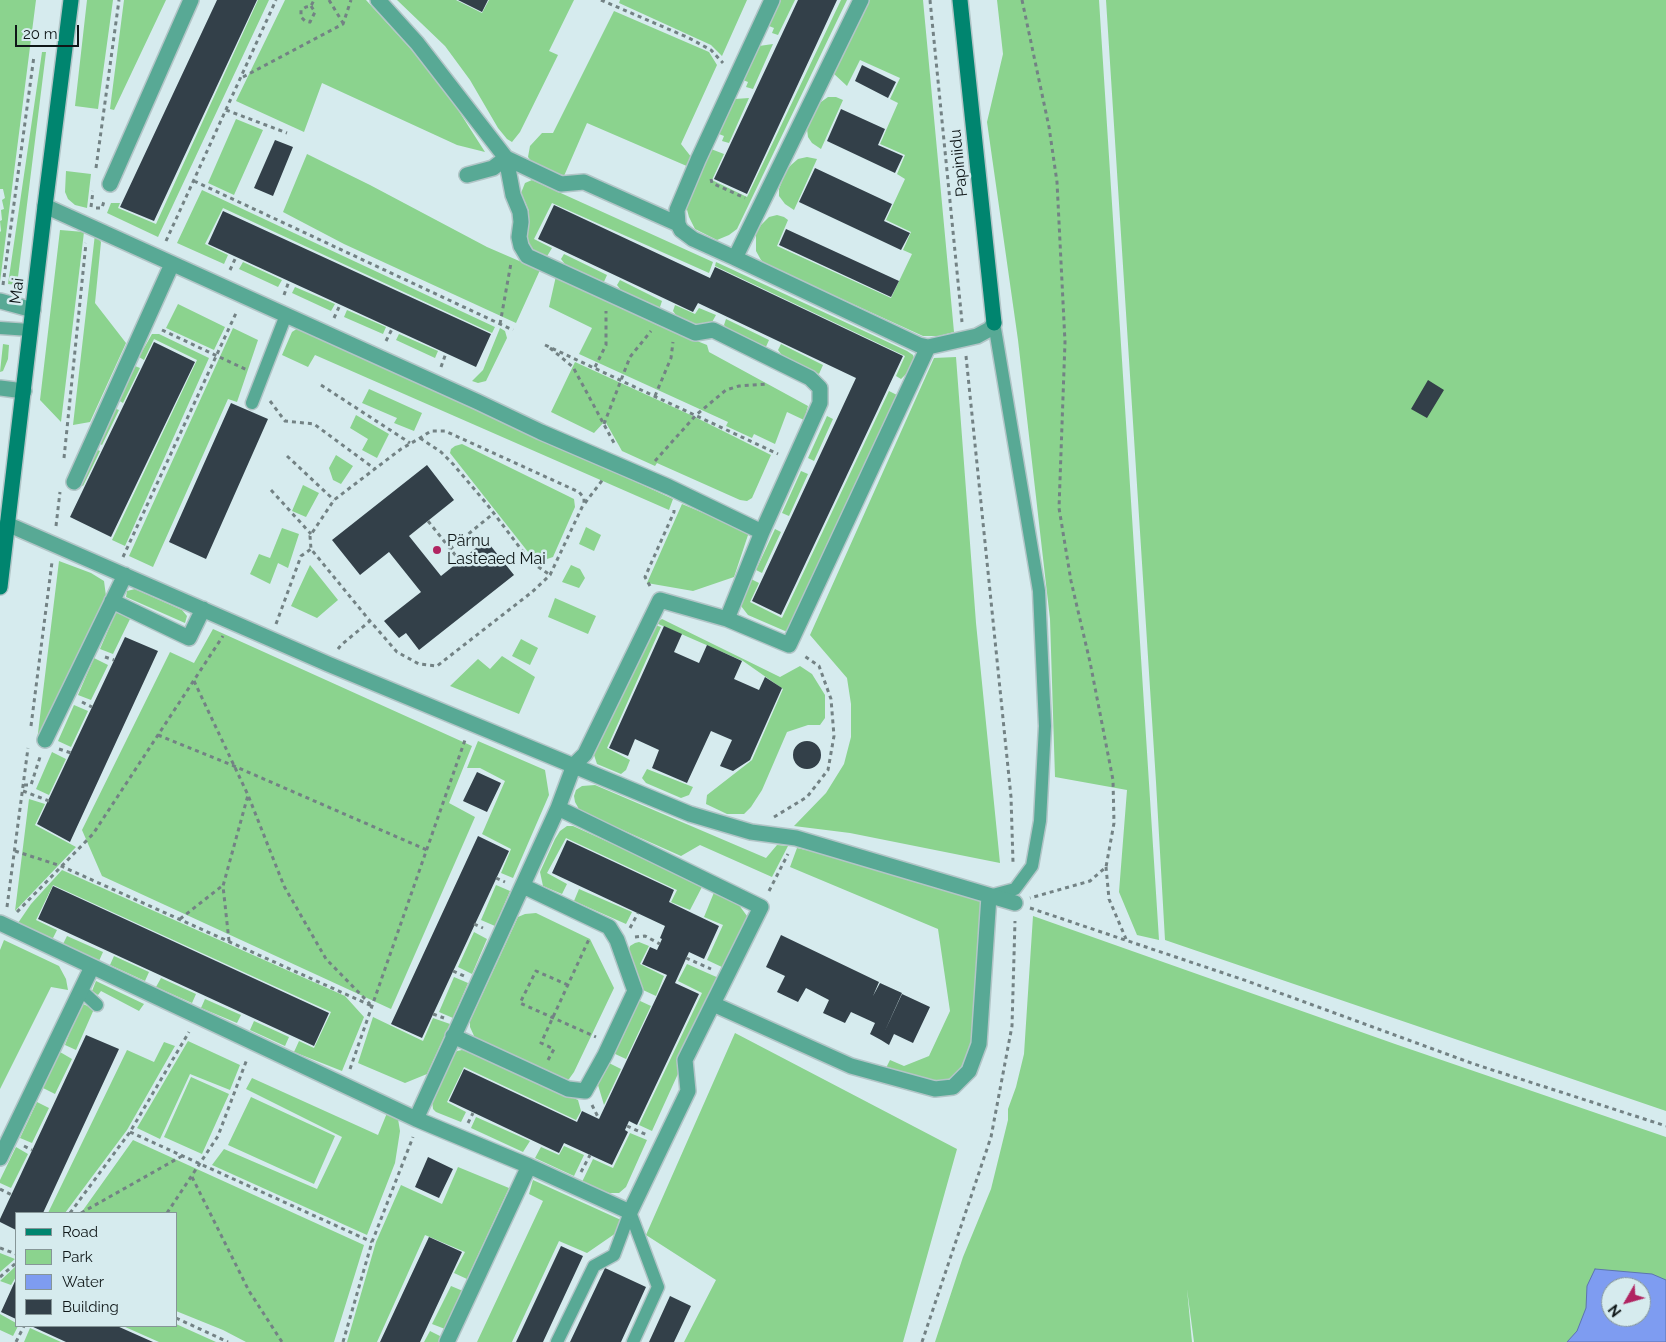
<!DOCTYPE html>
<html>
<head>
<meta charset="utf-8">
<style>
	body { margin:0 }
	#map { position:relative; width:1666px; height:1342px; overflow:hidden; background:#d6ebee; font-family:Raleway,sans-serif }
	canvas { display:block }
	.legend { position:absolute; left:15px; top:1212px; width:162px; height:115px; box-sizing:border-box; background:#d6ebee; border:1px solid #869698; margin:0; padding:6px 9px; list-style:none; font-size:15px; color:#0f1718 }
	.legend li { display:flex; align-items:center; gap:10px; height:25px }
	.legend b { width:25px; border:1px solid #869698 }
	.north { position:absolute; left:1601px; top:1277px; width:50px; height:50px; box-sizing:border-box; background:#d6ebee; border:1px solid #869698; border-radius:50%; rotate:232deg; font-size:14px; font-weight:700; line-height:20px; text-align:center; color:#0f1718 }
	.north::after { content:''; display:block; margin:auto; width:18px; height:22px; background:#b02461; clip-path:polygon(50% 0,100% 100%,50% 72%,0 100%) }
	.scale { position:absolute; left:15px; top:25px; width:64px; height:22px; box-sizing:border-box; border:2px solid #0f1718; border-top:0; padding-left:6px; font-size:15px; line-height:18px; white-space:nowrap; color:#0f1718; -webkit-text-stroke:4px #d6ebee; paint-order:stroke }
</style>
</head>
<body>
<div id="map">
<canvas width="1666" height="1342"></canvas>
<ul class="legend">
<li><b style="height:6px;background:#00856f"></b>Road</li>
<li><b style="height:14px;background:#8bd38e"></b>Park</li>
<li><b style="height:14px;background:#7e9cf1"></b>Water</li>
<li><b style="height:14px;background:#334049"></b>Building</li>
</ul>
<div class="north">N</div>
<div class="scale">20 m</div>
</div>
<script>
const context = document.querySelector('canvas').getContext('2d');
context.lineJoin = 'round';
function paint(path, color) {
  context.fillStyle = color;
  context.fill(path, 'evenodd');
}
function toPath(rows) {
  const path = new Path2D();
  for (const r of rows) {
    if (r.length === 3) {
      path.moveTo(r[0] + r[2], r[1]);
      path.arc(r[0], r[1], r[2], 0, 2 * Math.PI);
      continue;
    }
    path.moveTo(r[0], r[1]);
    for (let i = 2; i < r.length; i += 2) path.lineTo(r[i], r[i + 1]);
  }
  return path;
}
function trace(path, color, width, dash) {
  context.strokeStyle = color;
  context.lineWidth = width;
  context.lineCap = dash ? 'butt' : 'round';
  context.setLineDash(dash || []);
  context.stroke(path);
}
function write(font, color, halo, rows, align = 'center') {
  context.font = font + ' Raleway,sans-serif';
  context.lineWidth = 5;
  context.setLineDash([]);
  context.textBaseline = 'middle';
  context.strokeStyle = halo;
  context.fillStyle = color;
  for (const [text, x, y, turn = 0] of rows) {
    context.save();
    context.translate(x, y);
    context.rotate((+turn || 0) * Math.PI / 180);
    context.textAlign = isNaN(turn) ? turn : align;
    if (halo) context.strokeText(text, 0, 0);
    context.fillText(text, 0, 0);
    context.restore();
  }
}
paint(toPath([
	[0,0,36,0,0,282,0,232,1,231,0,221,2,220,1,210,4,209,2,200,5,198,3,189,0,189],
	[87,0,113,0,98,109,75,106],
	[124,0,166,0,114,110,110,109],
	[258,0,269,0,158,237,107,213,111,203,120,203,118,208,156,224],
	[285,0,366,0,439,80,485,152,457,145,322,83,304,132,236,101],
	[397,0,456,0,482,13,489,0,574,0,549,51,558,55,520,132,512,142,507,139,498,128,470,80,445,46],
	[620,0,747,0,722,56,711,45,619,3],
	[781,0,795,0,778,35,772,33,774,28,769,26],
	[841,0,847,0,737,229,729,235,717,240,695,229,689,217,686,206,711,149,724,154,712,180,747,197],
	[867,0,923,0,954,332,939,336,923,336,767,265,761,260,756,251,756,234,761,225,769,217,777,215,784,217,788,220,777,246,891,298,912,254,903,250,911,232,886,220,905,179,897,174,905,155,880,144,898,103,890,99,900,78,860,60,847,86,833,73],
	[997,0,1099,0,1159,940,1137,935,1119,892,1127,790,1055,777,1050,619,1018,340,987,122,1003,54],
	[1106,0,1666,0,1666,1111,1165,940,1156,782],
	[614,11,709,52,717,65,681,144,692,158,689,167,587,123,564,176,532,162,528,157,530,146,542,133,553,133],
	[773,44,753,89,746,87,748,82,743,80,759,46],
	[42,52,46,52,17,285,8,284],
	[828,97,836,97,843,100,821,149,812,143,808,137,807,129,809,120,821,102],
	[749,98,729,143,722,141,724,136,719,134,735,99],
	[236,119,263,130,234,195,208,183],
	[307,154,370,185,487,247,540,270,516,323,344,244,283,212],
	[807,157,817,159,794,210,785,204,779,196,779,189,786,171,791,165,798,159],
	[66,171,91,174,87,208,75,205,68,199,65,192],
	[532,180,713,262,709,273,552,203,534,239,552,248,546,258,527,248,523,238,528,224,529,211,521,193,525,183],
	[202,190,495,327,492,333,223,208,205,244,228,255,224,264,177,243],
	[60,230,84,232,61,422,40,400],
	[95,234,101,242,95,303,126,343,90,422,73,425],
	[564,254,607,275,603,284,568,268,561,259],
	[243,262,282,280,278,287,239,269],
	[716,262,907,351,913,355,914,358,908,372,901,379,896,376,905,356,715,266],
	[556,276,657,325,707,345,709,352,808,406,804,420,787,412,775,444,754,434,752,438,726,426,728,422,579,354,592,328,549,307],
	[620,280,662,301,659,310,624,294,617,285],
	[295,287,335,304,331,311,292,293],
	[178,304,225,327,214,350,166,328],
	[675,305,695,314,699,308,716,315,711,324,691,325,679,319,673,311],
	[347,310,386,327,383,334,344,317],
	[726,319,769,340,765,349,730,334,724,325],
	[233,328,258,340,237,402,228,399,153,567,129,556],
	[298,328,304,329,673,499,669,510,315,355,308,367,282,355,292,332],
	[500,328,505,331,507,338,486,381,478,383,472,381,483,370],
	[152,334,159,334,209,358,125,546,112,540,197,360,154,339,144,360,139,357],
	[399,334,438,351,435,358,396,340],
	[3,344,9,345,8,359,3,371,0,372],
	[781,344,823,365,819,374,784,358,778,350],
	[956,357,976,623,1000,863,850,833,794,826,826,793,844,764,851,737,851,704,847,678,810,635,934,358],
	[575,362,695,417,771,455,752,498,747,501,740,500,657,463,655,466,622,451,605,421,594,433,551,412],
	[135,366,140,368,123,403,118,400],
	[369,389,422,413,414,431,394,423,397,418,362,403],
	[889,391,899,396,788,630,785,631,748,615,741,606,751,579,759,583,750,602,782,618],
	[114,408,119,410,102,445,97,442],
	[356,415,389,434,377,458,362,450,368,439,350,428],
	[827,416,833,419,814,461,808,458],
	[462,444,574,499,575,507,553,557,544,560,532,557,450,453,451,449,455,446],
	[95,449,100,451,83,486,78,483],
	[336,455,353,466,341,484,333,480,329,468],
	[801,471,808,474,789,516,782,513],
	[303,485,319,493,306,517,292,511],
	[682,504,749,532,734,577,693,591,647,583],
	[586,527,601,535,594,551,579,544],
	[282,528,299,534,288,568,278,563,270,584,250,574,259,554,270,558],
	[775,529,781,532,762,573,756,570],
	[59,561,91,573,104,581,106,596,37,741],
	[310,565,338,600,317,618,291,606],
	[571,565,580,569,585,578,579,588,562,582],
	[135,589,182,610,187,616,185,623,126,597,127,591],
	[555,598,596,616,588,634,548,617],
	[116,612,130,619,113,654,100,649],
	[662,619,780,677,800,666,812,674,825,695,825,718,820,725,808,725,787,732,762,790,751,807,744,814,727,814,706,804,707,795,752,760,783,689,743,661,656,623],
	[655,625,661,627,607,748,630,760,626,770,621,774,597,764,594,755,602,732],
	[213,629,472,746,449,803,475,817,391,1009,102,876,82,830,170,652,194,663],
	[521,639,538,648,530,665,512,656],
	[502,656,535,677,519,714,450,686,478,659,490,669],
	[94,658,108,665,91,700,78,695],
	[74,705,88,711,71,747,58,741],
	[478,741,545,770,549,795,513,878,501,873,511,849,482,834,505,781,480,768,467,768],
	[52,752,66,759,49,795,36,789],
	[647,769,693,787,689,795,681,798,646,783,642,778],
	[595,785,766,858,777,845,788,846,772,877,700,845,681,856,580,811,575,802,574,796,576,790,582,786],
	[29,799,45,804,35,825,76,847,15,911],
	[567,826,573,826,703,885,690,910,671,902,677,890,566,838,547,873,567,884,562,894,543,886,540,872,555,839,560,831],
	[797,848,860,862,983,898,971,1044,958,1075,936,1084,886,1068,890,1060,904,1066,929,1056,950,1011,938,929,790,867],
	[62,870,345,996,364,1017,342,1071,294,1052,299,1041,314,1048,331,1012,53,885,36,920,57,930,52,940,18,923,31,904],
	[496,885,510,891,495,926,481,920],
	[579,889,632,912,626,924,574,901],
	[715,890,736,901,747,916,746,923,724,968,707,960,723,925,704,917],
	[536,913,590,939,614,988,574,1072,569,1079,560,1079,475,1038,470,1027,470,1021,518,917,525,914],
	[1033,916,1395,1044,1666,1137,1666,1342,1194,1342,1187,1289,1192,1342,935,1342,963,1257,991,1189,1008,1120,1008,1109,1016,1087,1024,1054],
	[1611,1287,1641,1287,1641,1317,1611,1317],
	[474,932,487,939,472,974,458,967],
	[67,936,103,952,99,961,63,944],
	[4,940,59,966,66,979,68,990,51,987,0,1089,0,950],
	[639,942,649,946,640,964,664,976,656,996,643,990,627,956,630,946,635,943],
	[114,956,149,972,145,981,110,965],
	[687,964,721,979,652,1131,639,1125,702,993,678,981],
	[454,977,468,983,453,1018,439,1012],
	[161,978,196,994,192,1003,156,987],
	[96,981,144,1004,139,1011,101,991,98,995,92,991],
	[205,999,241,1015,237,1023,201,1008],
	[638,1000,651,1006,626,1059,613,1053],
	[81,1003,94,1009,76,1050,65,1045],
	[373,1017,423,1041,433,1018,450,1024,427,1074,405,1083,358,1063],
	[254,1021,289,1037,285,1046,250,1030],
	[735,1033,957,1149,903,1342,684,1342,716,1280,646,1235],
	[188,1041,240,1065,230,1090,190,1074,160,1139,137,1128],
	[164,1042,175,1046,127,1130,65,1213,48,1213,127,1050,154,1062],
	[462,1050,468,1051,578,1100,581,1111,576,1120,464,1067,447,1102,466,1112,461,1122,436,1112,433,1109,432,1100,453,1055,457,1051],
	[60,1052,72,1059,55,1094,43,1088],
	[609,1063,621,1069,604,1105,598,1085],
	[191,1077,229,1094,202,1154,164,1137],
	[252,1078,378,1135,387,1113,398,1119,400,1131,395,1163,367,1235,212,1165,224,1149,317,1189,342,1137,246,1089],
	[251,1097,335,1136,314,1184,228,1145],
	[37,1102,49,1108,32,1143,20,1138],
	[476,1117,530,1141,523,1152,471,1128],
	[630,1133,647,1140,626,1187,619,1193,609,1193,601,1191,582,1182,593,1159,613,1168],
	[133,1140,364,1245,334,1342,246,1342,223,1330,176,1311,176,1213,81,1213],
	[564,1146,584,1155,574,1176,535,1158,541,1147,559,1155],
	[16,1147,28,1154,11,1188,0,1183,0,1180],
	[458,1167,509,1188,467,1279,454,1273,465,1252,425,1235,377,1342,347,1342,376,1242,401,1185,442,1204],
	[533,1180,621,1220,616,1233,587,1253,559,1241,512,1342,477,1342,543,1201,529,1194],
	[0,1253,15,1259,0,1272],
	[16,1266,16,1277,11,1285,0,1281],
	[451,1286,463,1291,445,1329,432,1324],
	[0,1314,16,1323,16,1326,18,1326,13,1336,0,1330],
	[176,1324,216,1342,159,1342,123,1326,176,1326],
	[30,1328,61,1342,24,1342],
	[430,1331,442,1337,439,1342,424,1342]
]), '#8bd38e');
const water = toPath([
	[1595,1269,1652,1274,1666,1280,1666,1342,1567,1342,1577,1331,1586,1308,1587,1286,1595,1269],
	[1611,1287,1641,1287,1641,1317,1611,1317,1611,1287]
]);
paint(water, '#7e9cf1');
trace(water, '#5d74b0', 1);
paint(toPath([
	[217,0,257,0,154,221,120,207],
	[458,0,488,0,482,12],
	[798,0,837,0,747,194,714,179],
	[862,65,896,82,888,98,855,81],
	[841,109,885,129,878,145,903,156,895,173,827,141],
	[275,140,293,147,273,196,254,188],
	[815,168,892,204,884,221,910,233,901,250,799,202],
	[554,205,710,278,715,267,903,356,781,615,752,601,856,378,698,303,693,312,538,239],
	[223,211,491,334,476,367,208,244],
	[786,229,899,281,891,297,779,245],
	[154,342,195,362,111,537,70,517],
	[1428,380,1444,390,1427,418,1411,409],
	[231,403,268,419,206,559,169,542],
	[427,465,454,500,409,536,441,576,486,540,514,575,419,650,406,633,399,638,384,621,421,592,389,552,360,575,332,540],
	[664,626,682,634,674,652,699,663,707,645,742,661,734,679,759,690,765,677,782,688,750,760,733,771,720,766,732,740,711,731,687,783,652,768,659,750,635,739,628,756,609,748],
	[125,637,158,651,70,842,37,824],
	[807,755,14],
	[477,772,501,783,487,812,463,801],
	[478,836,509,851,422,1038,391,1024],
	[567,840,674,890,669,902,719,926,704,959,689,952,675,983,699,994,637,1125,629,1121,625,1130,628,1132,612,1165,564,1143,559,1153,449,1101,464,1069,577,1122,582,1111,599,1119,667,975,642,964,650,947,657,950,662,939,660,938,665,926,552,873],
	[53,886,329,1013,314,1046,38,919],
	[781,935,879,982,873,996,880,983,902,993,884,1033,902,994,930,1007,913,1043,894,1034,889,1045,881,1040,870,1034,875,1023,851,1012,845,1023,823,1013,829,1000,806,988,798,1002,777,992,785,976,766,967],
	[86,1035,119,1049,43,1213,16,1213,16,1230,0,1222,0,1219],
	[428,1157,453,1169,439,1198,415,1187],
	[429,1237,462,1252,420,1342,380,1342],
	[561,1246,583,1256,543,1342,516,1342],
	[605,1268,646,1287,621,1342,570,1342],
	[16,1279,16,1319,1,1312],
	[670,1296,691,1306,674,1342,649,1342],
	[31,1326,117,1326,153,1342,66,1342]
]), '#334049');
const lane = toPath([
	[0,328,30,330],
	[252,403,286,315],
	[989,896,1015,889,1032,866,1040,821,1045,726,1039,591,994,323],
	[81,990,97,1005],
	[630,1212,658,1287,633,1342],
	[557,1342,594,1266,614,1255,630,1212]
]);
const street = toPath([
	[378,0,417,43,506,158,561,184,584,182,678,224],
	[861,0,735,258,919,345,928,347,977,336,990,329,994,323],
	[467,175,493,168,506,158,513,195,520,212,521,222,519,237,521,246,527,256,695,333,713,330,810,378,820,388,820,403,762,532],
	[110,184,191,0],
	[45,206,478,402,541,432,669,487,762,532,727,619,789,645,928,347],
	[735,258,693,239,681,230,678,224,677,210,698,160,772,0],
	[0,301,33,310],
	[0,388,24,391],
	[74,482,172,264],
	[7,524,328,664,690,814,751,832,796,838,1015,903],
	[112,601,189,638,203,609],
	[45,740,125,575],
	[0,923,416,1119,529,1166,630,1212,688,1091,685,1060,761,907,558,808],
	[713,1004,851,1066,935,1089,953,1087,969,1071,979,1044,989,896],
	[453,1036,568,1089,585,1091,605,1055,635,991,617,940,609,927,523,886],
	[416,1119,558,808,574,765,585,754,660,600,727,619],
	[0,1158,92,967],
	[447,1342,529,1166]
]);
const secondary = toPath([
	[960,0,994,323],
	[0,587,45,206,71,0]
]);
trace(lane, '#b2c5c7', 15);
trace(street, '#b2c5c7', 18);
trace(secondary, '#b2c5c7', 18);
trace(toPath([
	[329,0,343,23],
	[601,0,689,38,711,50,723,63],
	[930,0,962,322],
	[1022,0,1049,127,1057,182,1065,342,1059,508,1071,581,1090,662,1113,780,1114,823,1106,867,1090,881,1030,898],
	[311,6,315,12,310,22,305,21,301,17,301,10,306,7,311,6,314,0],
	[243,77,343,24,351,0],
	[226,110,287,133],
	[96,168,119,0],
	[711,179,712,183,745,198],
	[194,181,513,330],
	[91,207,93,191],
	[96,208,102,208,104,201],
	[166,241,276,0],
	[230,270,236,257],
	[3,285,34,56],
	[284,295,289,281],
	[334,318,340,305],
	[500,324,511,263],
	[162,330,247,370],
	[386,341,392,329],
	[545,345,778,454],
	[550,348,573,367,614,443],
	[966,356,1011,797,1013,862],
	[441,367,446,353],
	[595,367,606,345,606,311],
	[321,385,410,443],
	[655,396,671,358,673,342],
	[270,401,285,421,314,424,375,469],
	[604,424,630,357,651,331],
	[420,438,441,452,453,464,486,503,530,561,550,575],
	[287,456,334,500],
	[64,458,86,243],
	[655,461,696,415,726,390,739,386,768,384],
	[271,490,311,534],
	[585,503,604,478],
	[428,521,460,561],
	[56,526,60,492],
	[450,549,494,513],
	[123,557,237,311],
	[650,586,645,577,674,512,674,510],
	[276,624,301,556,311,549],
	[338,649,341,645,370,621,397,652,419,664,437,666,532,592,550,575,584,503,584,498,579,492,445,431,431,431,420,438,401,449,334,500,310,536,311,549,370,621],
	[105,657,114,660],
	[194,681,248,795,284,886,326,959,370,1004],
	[82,702,92,707],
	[31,726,52,562],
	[158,735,234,766,427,850],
	[59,749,71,753],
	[24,785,31,785,40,757],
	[23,791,49,801],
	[774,817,807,797,828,770,834,736,831,699,819,666,803,655],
	[15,851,61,866,372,1006],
	[1106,867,1109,899,1126,939],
	[496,878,505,882],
	[769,891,788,854],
	[7,907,28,748],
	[1030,908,1247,981,1474,1064,1666,1126],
	[17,912,93,834,223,636],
	[180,919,222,886],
	[474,924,483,928],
	[630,928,638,913],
	[635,937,645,936,660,944],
	[229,941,223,886,248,795],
	[686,958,711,969],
	[453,971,464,976],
	[568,985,536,971,520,1003,596,1037],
	[433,1014,444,1018],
	[548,1060,554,1049,541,1043,590,937],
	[350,1069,465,740],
	[592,1105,599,1119],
	[468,1123,473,1113],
	[627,1126,647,1135],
	[130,1132,372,1242],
	[24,1146,32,1150],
	[581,1172,590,1155],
	[192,1177,249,1291,282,1342],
	[0,1189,12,1195],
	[70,1213,130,1132,189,1032],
	[81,1213,182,1156],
	[167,1213,218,1136,247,1059],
	[0,1248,16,1254],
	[0,1277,16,1263],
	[176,1318,228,1342],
	[16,1342,24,1326],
	[343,1342,372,1242,413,1137],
	[922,1342,991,1137,1012,1026,1015,921]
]), '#738284', 3, [4, 4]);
trace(lane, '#58a995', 12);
trace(street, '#58a995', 15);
trace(secondary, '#00856f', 15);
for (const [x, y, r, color] of [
	[437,550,5,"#b02461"]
]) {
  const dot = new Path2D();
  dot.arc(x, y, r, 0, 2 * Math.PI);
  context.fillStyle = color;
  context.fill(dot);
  trace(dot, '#d6ebee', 2);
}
write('16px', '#0f1718', '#d6ebee', [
	["Papiniidu",959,163,-96],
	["Mai",17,291,-83]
]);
write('16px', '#0f1718', '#d6ebee', [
	["Pärnu",447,541],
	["Lasteaed Mai",447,559]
], 'left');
</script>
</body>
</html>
